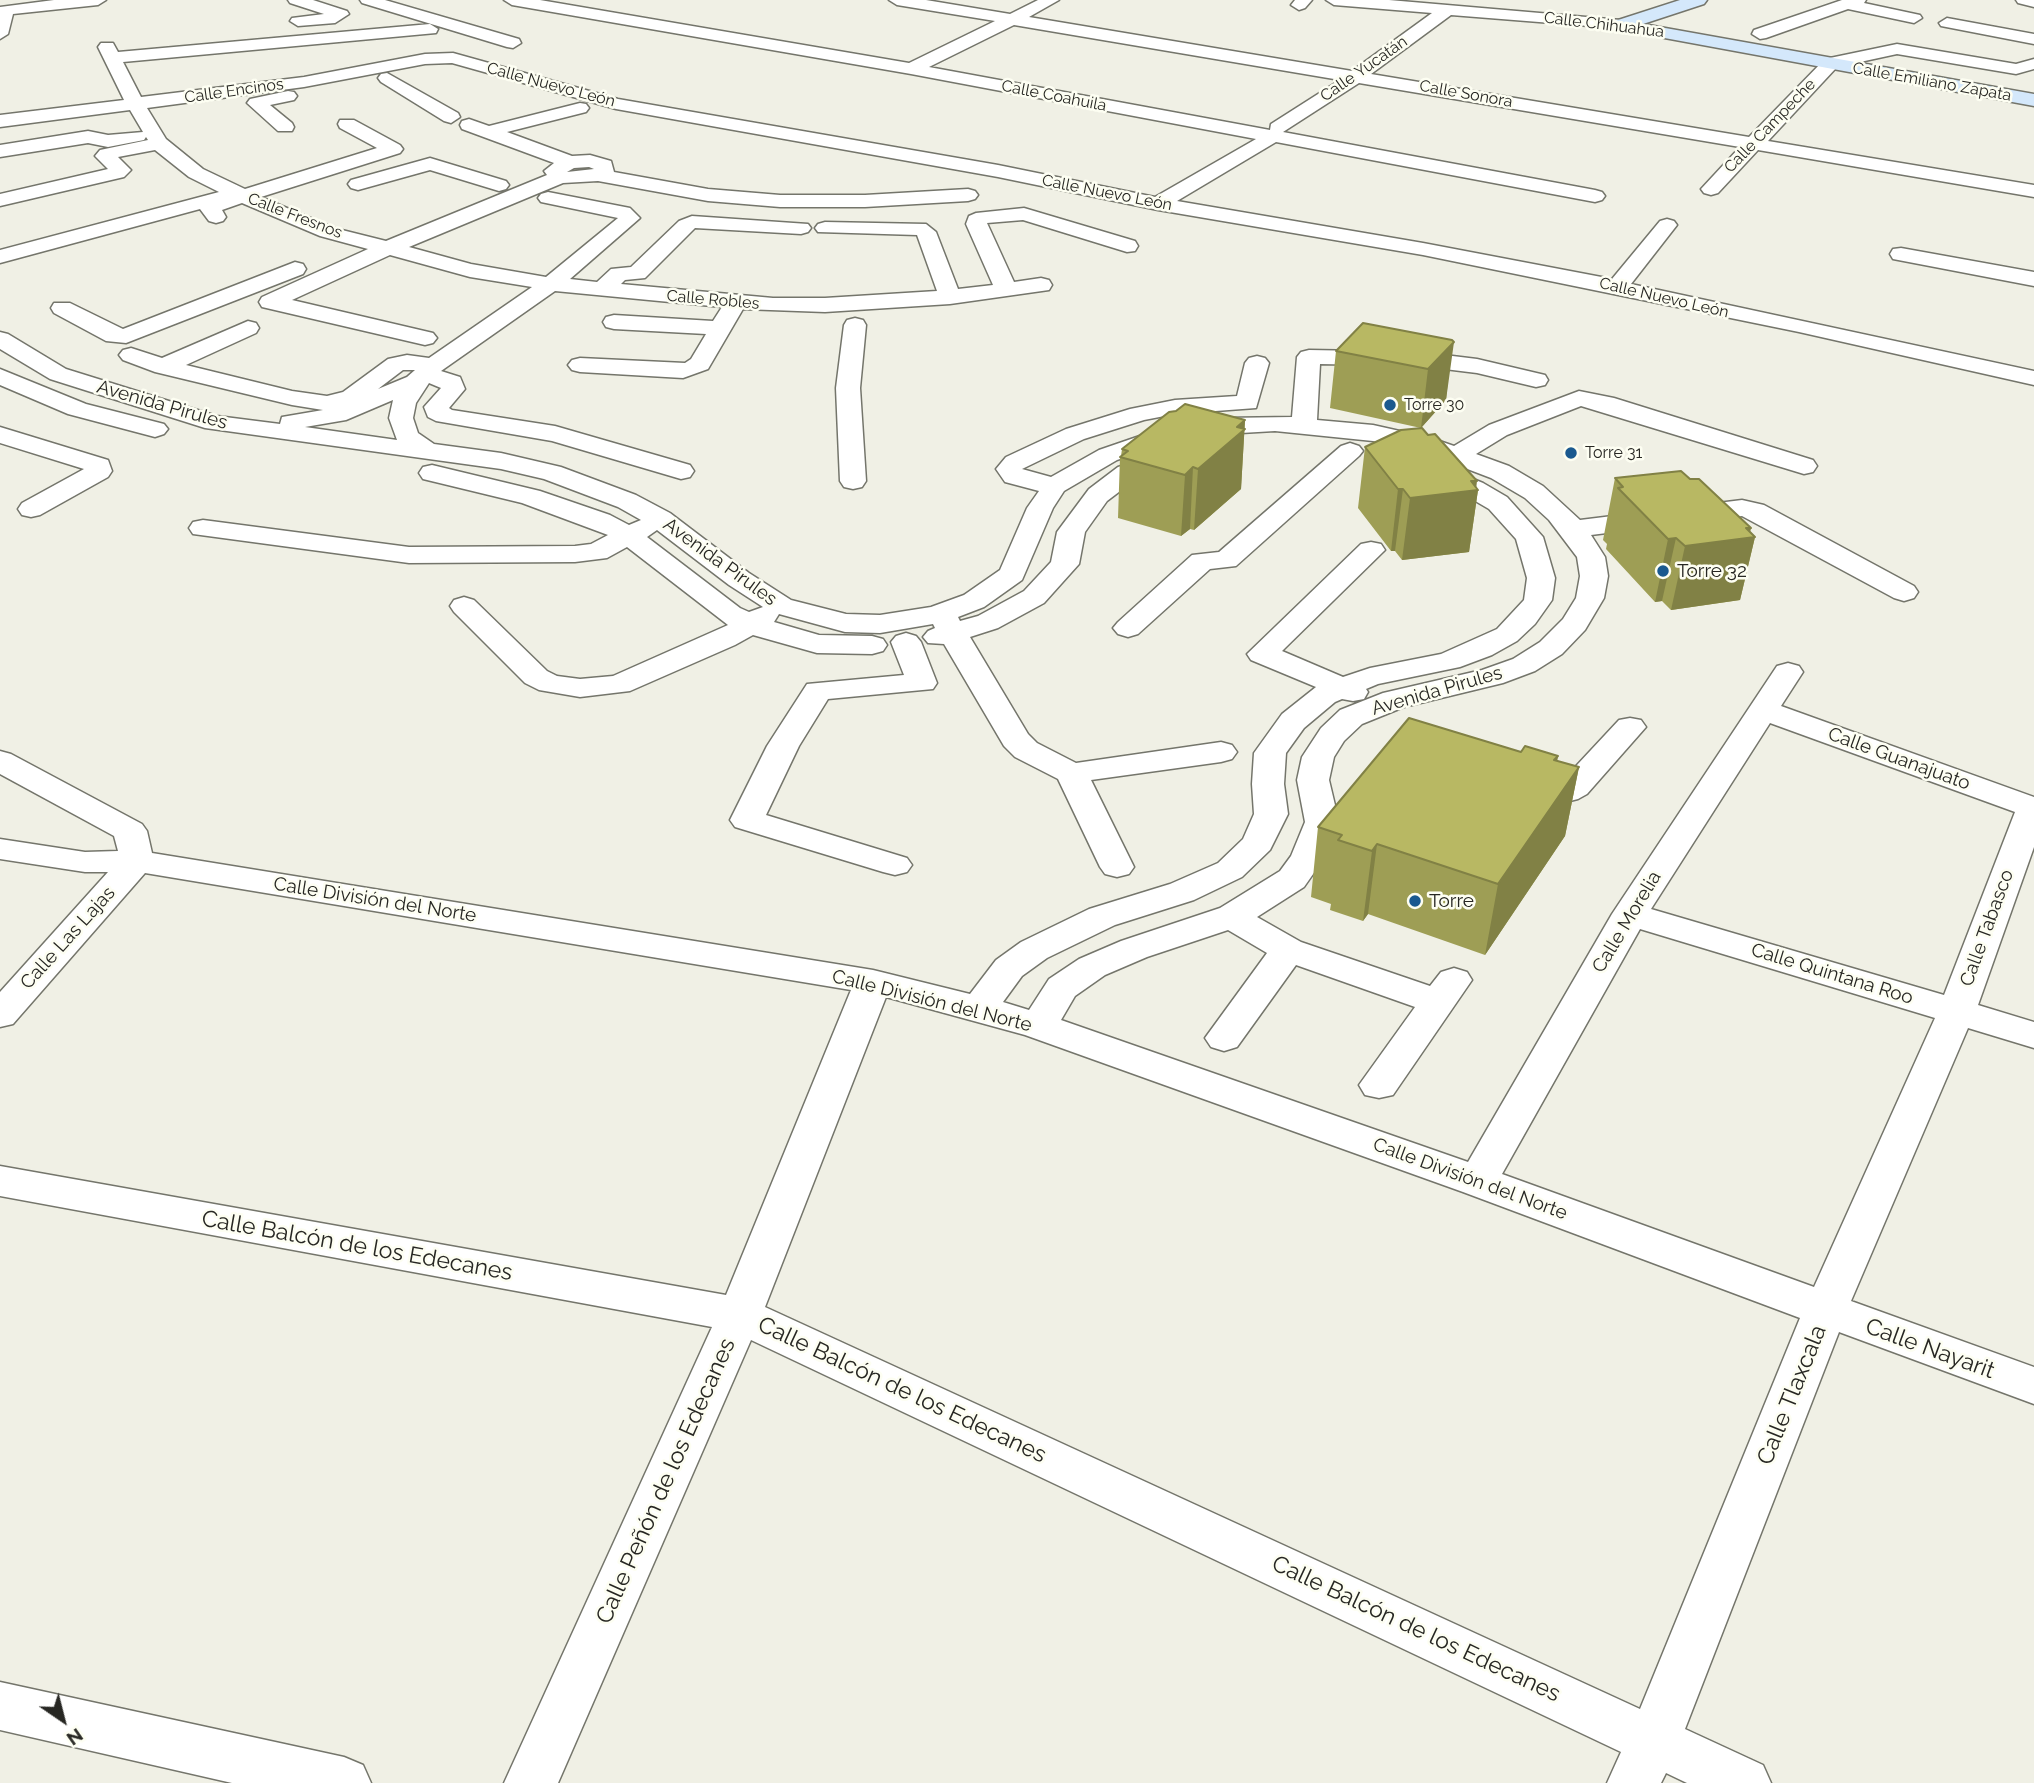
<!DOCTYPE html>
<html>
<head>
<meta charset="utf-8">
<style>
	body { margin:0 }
	#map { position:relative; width:2034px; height:1783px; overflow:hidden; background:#f0f0e5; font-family:Raleway,sans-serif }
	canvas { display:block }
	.north { position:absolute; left:28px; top:1685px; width:70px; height:70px; -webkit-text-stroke:5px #fdfef2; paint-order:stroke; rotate:145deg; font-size:19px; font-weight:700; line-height:28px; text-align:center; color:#272723 }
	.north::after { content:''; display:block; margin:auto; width:24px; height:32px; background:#272723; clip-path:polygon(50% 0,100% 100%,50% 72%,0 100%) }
</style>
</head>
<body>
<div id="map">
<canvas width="2034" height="1783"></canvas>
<div class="north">N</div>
</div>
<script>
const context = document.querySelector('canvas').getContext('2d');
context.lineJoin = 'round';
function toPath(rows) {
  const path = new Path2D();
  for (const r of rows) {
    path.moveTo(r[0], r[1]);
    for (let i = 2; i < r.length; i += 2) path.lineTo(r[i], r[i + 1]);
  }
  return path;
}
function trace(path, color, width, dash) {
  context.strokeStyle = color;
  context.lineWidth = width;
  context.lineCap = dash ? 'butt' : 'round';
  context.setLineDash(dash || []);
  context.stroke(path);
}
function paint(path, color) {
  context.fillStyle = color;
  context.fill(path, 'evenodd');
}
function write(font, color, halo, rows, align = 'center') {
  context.font = font + ' Raleway,sans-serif';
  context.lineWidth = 5;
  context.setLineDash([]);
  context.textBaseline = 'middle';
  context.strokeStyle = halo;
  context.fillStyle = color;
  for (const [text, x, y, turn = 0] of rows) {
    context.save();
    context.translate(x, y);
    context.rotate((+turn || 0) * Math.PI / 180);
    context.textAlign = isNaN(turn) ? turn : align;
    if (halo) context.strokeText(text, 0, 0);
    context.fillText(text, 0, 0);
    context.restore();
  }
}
const street = toPath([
	[54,0,106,0,98,5,13,14,8,34,0,39,0,7,54,0],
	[288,0,313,0,347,11,349,14,335,23,298,26,290,21,292,18,324,14,290,3,288,0],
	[360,0,385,0,519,39,521,43,513,48,507,47,362,3,360,0],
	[504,0,540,0,909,63,995,21,897,5,889,0,926,0,1010,14,1038,0,1059,0,1029,17,1352,71,1432,13,1334,5,1326,0,1389,0,1621,20,1627,21,1629,25,1627,29,1451,15,1371,74,1749,137,1825,59,1897,44,2016,64,2034,59,2034,69,2016,74,1897,54,1837,67,1768,141,2034,185,2034,197,1758,150,1718,193,1711,195,1704,193,1701,189,1740,147,1359,83,1283,132,1595,190,1602,192,1605,196,1602,200,1595,202,1276,142,1177,201,1423,243,1612,279,1660,221,1667,219,1674,221,1677,225,1631,284,2034,371,2034,385,1799,332,1423,255,1158,210,998,177,616,109,452,63,425,64,304,87,147,108,166,139,203,169,245,189,377,148,340,128,338,124,340,120,354,120,400,145,403,149,400,153,261,197,334,228,386,241,547,175,544,171,554,163,462,129,460,125,462,121,469,119,489,126,580,103,586,104,589,108,586,112,507,132,572,156,590,155,611,161,614,172,708,189,780,195,865,195,968,189,975,191,978,195,975,199,968,201,865,207,780,207,708,201,598,181,563,183,409,247,471,264,546,277,618,218,541,202,538,198,541,194,548,192,630,208,640,218,570,279,597,282,611,269,631,267,679,221,692,216,808,224,811,228,808,232,801,234,695,228,645,278,625,280,621,284,773,298,825,298,937,291,917,235,818,232,815,228,818,224,825,222,926,224,936,232,958,289,993,285,966,224,969,216,976,213,1024,208,1135,241,1138,246,1135,251,1127,252,1023,220,987,223,1014,282,1041,278,1049,280,1052,285,1049,290,950,304,825,312,743,309,708,369,683,378,580,372,572,370,568,365,572,360,580,358,685,363,691,359,706,334,614,329,606,327,603,322,606,317,614,315,713,321,722,307,555,291,441,371,460,377,465,389,449,408,452,410,555,426,690,465,694,471,690,477,681,479,552,441,436,421,428,417,424,407,441,388,429,383,416,403,413,418,418,433,434,444,501,453,561,467,636,495,670,513,749,573,791,600,846,614,880,615,931,607,964,595,1000,570,1027,508,1039,491,1005,482,996,469,1006,457,1066,429,1130,409,1175,400,1237,396,1245,363,1249,358,1257,356,1265,358,1269,363,1256,408,1175,414,1144,420,1084,439,1022,469,1051,477,1099,450,1166,427,1224,418,1292,417,1297,357,1301,352,1309,350,1420,352,1477,359,1545,375,1548,380,1545,385,1536,387,1477,373,1420,366,1320,364,1317,420,1373,425,1431,438,1454,446,1489,425,1579,391,1614,398,1813,460,1817,466,1813,472,1804,474,1581,406,1507,435,1476,454,1509,466,1543,486,1580,520,1742,500,1764,505,1914,586,1918,592,1914,598,1904,601,1894,598,1742,516,1591,535,1605,557,1608,576,1604,598,1585,630,1562,654,1535,671,1503,683,1404,707,1362,724,1344,741,1334,757,1329,780,1339,822,1325,857,1304,887,1257,917,1301,942,1430,986,1441,972,1454,968,1467,972,1472,980,1393,1095,1379,1098,1365,1095,1359,1085,1415,1007,1296,965,1237,1047,1224,1051,1211,1047,1205,1038,1267,953,1228,930,1147,957,1105,975,1075,996,1061,1020,1468,1162,1612,914,1777,666,1788,663,1799,666,1803,672,1781,706,2034,797,2034,847,1978,1005,2034,1022,2034,1048,1968,1028,1851,1301,2034,1367,2034,1404,1839,1332,1685,1729,1763,1765,1771,1783,1687,1783,1666,1773,1661,1783,1607,1783,1621,1752,751,1340,558,1783,504,1783,712,1327,0,1196,0,1166,726,1295,851,990,145,873,13,1024,0,1027,0,992,108,872,85,872,0,859,0,839,85,852,118,851,114,836,0,774,0,751,11,754,142,824,147,831,152,853,873,970,970,994,996,960,1021,942,1089,909,1170,884,1218,863,1243,839,1254,814,1252,784,1254,753,1282,714,1316,687,1251,660,1247,654,1361,544,1371,542,1381,544,1385,550,1282,651,1343,677,1370,668,1441,654,1497,629,1524,600,1527,578,1516,539,1489,509,1465,495,1426,479,1422,473,1426,467,1435,465,1444,467,1483,483,1507,497,1543,537,1555,578,1552,600,1535,624,1517,641,1492,655,1460,667,1378,684,1366,689,1368,692,1364,699,1353,701,1342,699,1335,702,1304,728,1286,753,1284,784,1288,814,1270,850,1242,877,1194,900,1115,925,1047,958,1022,976,1003,1002,1029,1010,1049,979,1079,959,1121,941,1220,908,1280,871,1291,856,1305,822,1297,780,1302,757,1321,728,1340,710,1383,693,1482,670,1513,659,1540,642,1563,619,1576,598,1580,576,1577,557,1549,520,1525,498,1491,478,1415,449,1373,441,1275,431,1224,434,1171,442,1117,460,1064,491,1053,508,1022,580,984,607,958,617,960,621,978,616,1024,591,1051,562,1057,532,1089,489,1118,467,1164,453,1173,456,1177,461,1173,466,1136,479,1107,501,1085,532,1079,564,1044,603,998,628,970,637,1028,734,1037,743,1076,763,1221,742,1232,745,1237,752,1232,759,1221,762,1091,780,1134,867,1129,874,1117,877,1105,874,1100,867,1058,779,1015,757,1004,746,944,644,928,643,923,637,928,631,935,628,933,624,880,633,845,632,779,614,774,622,819,635,872,636,883,639,887,645,883,651,872,654,817,653,753,635,735,645,630,691,580,697,539,690,525,683,454,612,450,606,454,600,464,597,474,600,547,671,557,676,580,679,613,676,728,625,627,547,607,558,575,562,409,563,193,534,189,528,193,522,203,520,409,547,575,546,591,544,608,535,522,503,423,479,419,473,423,467,432,465,540,491,610,515,629,525,641,520,618,507,544,479,501,469,205,428,50,379,0,349,0,332,8,334,66,369,217,416,280,424,282,417,323,410,292,405,155,372,123,360,119,355,123,350,131,348,162,358,248,321,256,323,259,328,256,333,186,365,292,391,327,396,343,392,388,359,407,355,429,358,532,287,470,277,390,255,292,300,433,333,437,338,433,343,425,345,262,307,259,302,262,297,368,249,320,236,242,203,222,210,226,217,223,221,216,223,209,221,200,209,0,263,0,250,219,192,189,177,155,150,118,157,131,170,124,177,0,206,0,194,108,169,95,156,100,150,148,140,146,137,144,140,108,147,88,143,0,157,0,145,88,131,108,135,143,132,130,110,0,127,0,115,124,100,98,47,101,43,113,43,118,52,430,24,438,29,436,33,123,62,141,97,304,77,425,54,453,53,618,99,998,165,1155,197,1256,139,911,74,512,5,504,0],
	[1014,25,1340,80,1271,124,1270,130,929,67,1014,25],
	[589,167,594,169,567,172,574,168,589,167],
	[403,370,415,370,407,377,378,389,403,370],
	[393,400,389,418,397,440,305,427,346,420,393,400],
	[657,530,729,585,763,607,749,612,740,608,647,537,657,530],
	[1770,723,2015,812,1944,995,1651,909,1770,723],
	[1640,929,1935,1018,1814,1287,1502,1174,1640,929],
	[886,997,1025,1035,1463,1192,1800,1318,1640,1709,765,1307,886,997],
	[1295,0,1312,0,1305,8,1299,10,1291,5,1295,0],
	[1842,0,1866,0,1864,3,1920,15,1922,18,1914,23,1848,9,1766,38,1760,39,1752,34,1754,30,1842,0],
	[2016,0,2034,0,2034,7,2018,3,2016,0],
	[1947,18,2034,34,2034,44,1941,26,1939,23,1947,18],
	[387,73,458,113,460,117,451,123,444,121,381,82,378,78,381,74,387,73],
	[288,91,294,92,297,96,294,100,270,105,292,123,294,127,292,131,278,131,247,103,250,99,288,91],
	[430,158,506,181,509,185,506,189,499,191,430,170,358,190,351,188,348,184,351,180,430,158],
	[1901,248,2034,272,2034,286,1893,259,1890,254,1893,249,1901,248],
	[295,262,303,264,306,269,303,274,126,343,106,341,54,313,51,308,54,303,70,303,123,329,295,262],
	[855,318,863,320,866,325,860,388,866,481,862,487,853,489,844,487,840,481,836,388,844,325,847,320,855,318],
	[0,369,86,404,164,424,168,429,164,434,155,437,68,414,0,385,0,369],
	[0,427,108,460,112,471,108,477,40,515,31,517,22,515,18,509,22,503,84,469,0,443,0,427],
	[1350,443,1359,446,1363,451,1359,456,1236,566,1210,569,1138,634,1128,637,1118,634,1113,628,1118,622,1192,555,1219,552,1341,446,1350,443],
	[906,633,916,636,921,642,937,683,933,689,828,699,799,746,766,815,907,858,912,865,907,872,895,875,883,872,735,827,730,820,767,746,807,684,904,675,891,642,896,636,906,633],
	[1630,718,1641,720,1646,727,1587,794,1578,799,1566,802,1540,797,1518,789,1514,782,1518,775,1530,772,1558,781,1563,780,1619,720,1630,718],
	[0,1682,344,1757,363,1765,371,1783,232,1783,0,1730,0,1682]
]);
const secondary = toPath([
	[1680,0,1707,0,1704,4,1643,24,2034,94,2034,106,1621,30,1612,25,1615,21,1680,0]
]);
trace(street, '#74756b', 3);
trace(secondary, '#74756b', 3);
paint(street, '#fff');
paint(secondary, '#d4e8fb');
paint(toPath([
	[1452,340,1446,400,1421,428,1330,408,1336,351],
	[1176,411,1245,420,1241,489,1194,530,1190,529,1181,536,1118,518,1120,457,1121,456,1122,449],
	[1365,447,1476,488,1478,490,1469,552,1402,560,1395,551,1391,551,1358,508],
	[1615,478,1690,479,1751,528,1750,532,1755,537,1740,600,1671,610,1662,601,1655,602,1606,549,1607,544,1603,540],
	[1521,752,1558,756,1557,761,1579,767,1565,836,1485,955,1368,914,1363,921,1330,910,1331,904,1311,897,1318,827]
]), '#9e9e55');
paint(toPath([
	[1454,342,1446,400,1421,428,1428,369],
	[1245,420,1241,489,1194,530,1198,469],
	[1193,467,1190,529,1181,536,1185,475],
	[1471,481,1477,481,1476,490,1478,490,1469,552,1402,560,1410,498],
	[1398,489,1403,489,1395,551,1391,551],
	[1746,528,1751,528,1748,538,1755,537,1740,600,1671,610,1685,546],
	[1676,538,1662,601,1655,602,1668,539],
	[1558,756,1546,814,1579,767,1565,836,1485,955,1498,884,1554,760],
	[1377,844,1368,914,1363,921,1372,851]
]), '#818145');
const building = toPath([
	[1363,323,1452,340,1454,342,1428,369,1336,351,1363,323],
	[1185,404,1245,420,1237,427,1245,429,1198,469,1193,467,1185,475,1120,457,1128,451,1122,449,1169,412,1176,411,1185,404],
	[1422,428,1428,435,1435,434,1477,481,1471,481,1478,490,1410,498,1403,489,1398,489,1365,447,1401,430,1422,428],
	[1681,471,1690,479,1699,479,1751,528,1746,528,1755,537,1685,546,1676,538,1668,539,1618,488,1623,487,1615,478,1681,471],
	[1409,718,1521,752,1525,746,1558,756,1554,760,1579,767,1498,884,1377,844,1372,851,1338,840,1342,835,1318,827,1409,718]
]);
paint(building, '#b8b863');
trace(building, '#818145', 2);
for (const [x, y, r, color] of [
	[1390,405,7,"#1a598f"],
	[1571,453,7,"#1a598f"],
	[1663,571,7,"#1a598f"],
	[1415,901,7,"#1a598f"]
]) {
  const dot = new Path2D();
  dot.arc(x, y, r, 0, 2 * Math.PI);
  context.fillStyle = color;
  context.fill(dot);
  trace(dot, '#fdfef2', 2.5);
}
write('16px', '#272723', '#fdfef2', [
	["Calle Chihuahua",1604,25,7],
	["Calle Yucatán",1364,69,-35],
	["Calle Emiliano Zapata",1932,82,10],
	["Calle Nuevo León",551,85,15],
	["Calle Encinos",234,91,-8],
	["Calle Sonora",1466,94,10],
	["Calle Coahuila",1054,96,11],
	["Calle Campeche",1770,126,-46],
	["Calle Nuevo León",1107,193,11],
	["Calle Fresnos",295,216,21],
	["Calle Nuevo León",1664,298,13],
	["Calle Robles",713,300,5]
]);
write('16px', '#272723', '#fdfef2', [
	["Torre 30",1404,405],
	["Torre 31",1585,453]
], 'left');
write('19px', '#272723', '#fdfef2', [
	["Avenida Pirules",162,405,16],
	["Avenida Pirules",720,562,36],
	["Avenida Pirules",1437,691,-16],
	["Calle Guanajuato",1899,759,20],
	["Calle División del Norte",375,900,9],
	["Calle Morelia",1627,922,-59],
	["Calle Tabasco",1987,928,-70],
	["Calle Las Lajas",68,938,-48],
	["Calle Quintana Roo",1832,974,17],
	["Calle División del Norte",932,1001,14],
	["Calle División del Norte",1470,1179,20]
]);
write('19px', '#272723', '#fdfef2', [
	["Torre 32",1677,571],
	["Torre",1429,901]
], 'left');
write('23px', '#272723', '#fdfef2', [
	["Calle Balcón de los Edecanes",357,1246,10],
	["Calle Nayarit",1930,1349,20],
	["Calle Balcón de los Edecanes",902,1390,25],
	["Calle Tlaxcala",1792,1395,-68],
	["Calle Peñón de los Edecanes",666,1481,-66],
	["Calle Balcón de los Edecanes",1416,1629,25]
]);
</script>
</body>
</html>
